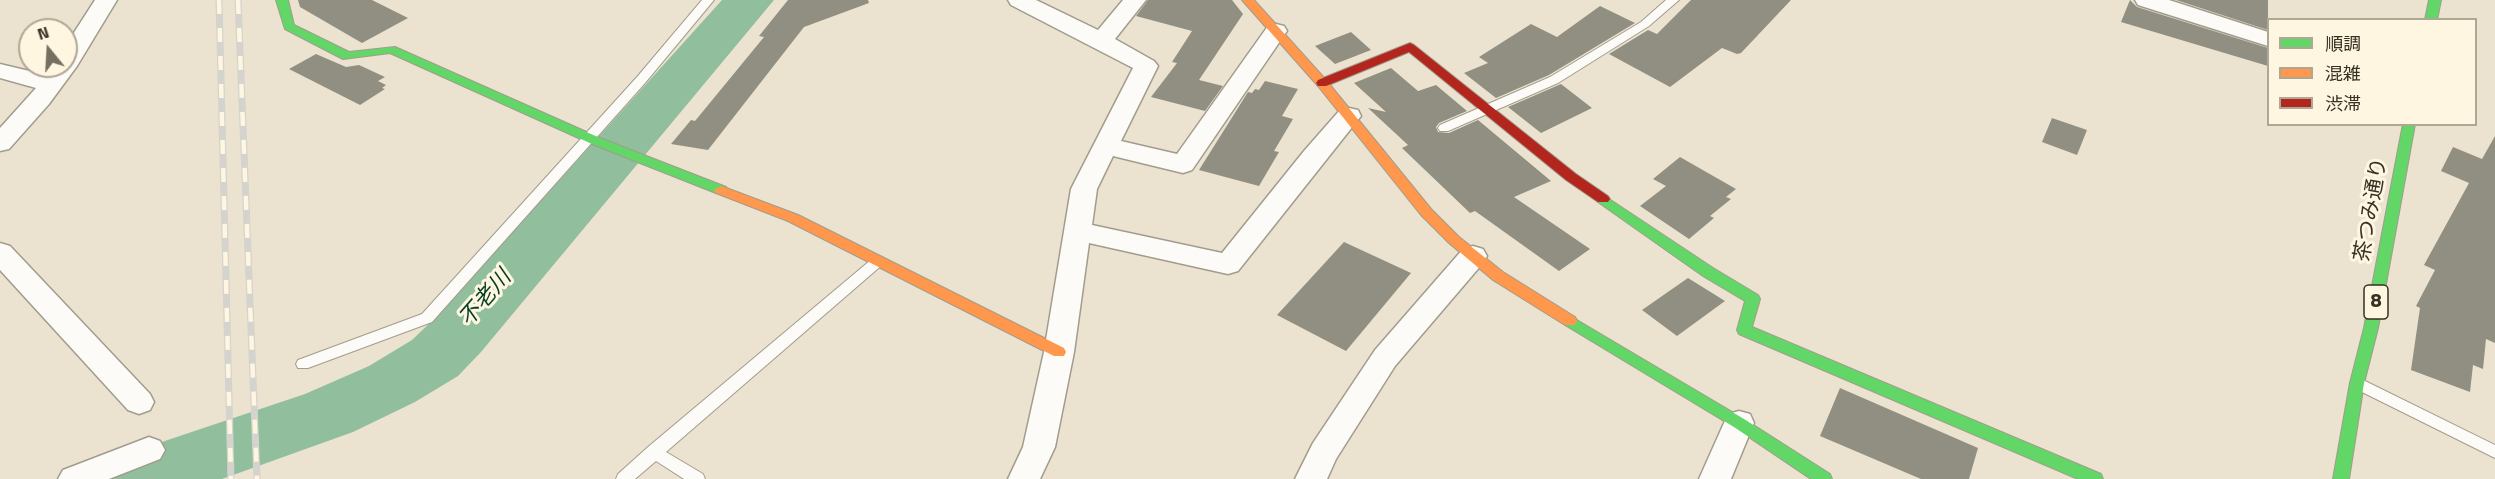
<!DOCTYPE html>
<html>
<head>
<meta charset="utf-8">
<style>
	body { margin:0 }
	#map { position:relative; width:2495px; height:479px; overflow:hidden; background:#ebe3d0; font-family:"Titillium Web","Noto Sans JP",sans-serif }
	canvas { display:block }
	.legend { position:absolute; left:2267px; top:18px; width:210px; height:108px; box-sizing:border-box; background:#fef6e1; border:2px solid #aea795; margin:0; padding:8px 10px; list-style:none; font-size:18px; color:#363123 }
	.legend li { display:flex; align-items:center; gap:12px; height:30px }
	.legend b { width:30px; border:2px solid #aea795 }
	.north { position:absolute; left:18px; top:18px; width:60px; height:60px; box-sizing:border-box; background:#fef6e1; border:2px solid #aea795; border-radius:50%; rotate:342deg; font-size:16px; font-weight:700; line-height:24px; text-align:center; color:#363123 }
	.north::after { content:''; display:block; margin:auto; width:21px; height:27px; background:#756f60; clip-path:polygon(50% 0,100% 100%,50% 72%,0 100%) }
</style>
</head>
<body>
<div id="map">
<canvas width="2495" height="479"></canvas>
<ul class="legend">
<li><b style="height:8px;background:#63d668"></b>順調</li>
<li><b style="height:8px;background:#ff974d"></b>混雑</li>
<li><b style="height:8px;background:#b3261e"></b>渋滞</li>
</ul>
<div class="north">N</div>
</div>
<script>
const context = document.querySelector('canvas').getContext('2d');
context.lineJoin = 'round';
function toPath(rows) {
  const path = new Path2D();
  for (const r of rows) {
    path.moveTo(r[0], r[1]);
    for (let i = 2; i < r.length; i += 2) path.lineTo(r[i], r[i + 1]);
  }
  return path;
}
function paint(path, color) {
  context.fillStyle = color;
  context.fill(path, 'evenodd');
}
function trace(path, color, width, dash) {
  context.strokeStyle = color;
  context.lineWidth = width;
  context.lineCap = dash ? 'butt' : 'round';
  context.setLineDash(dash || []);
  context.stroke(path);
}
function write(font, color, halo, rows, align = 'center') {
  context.font = font + ' "Titillium Web","Noto Sans JP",sans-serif';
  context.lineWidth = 6;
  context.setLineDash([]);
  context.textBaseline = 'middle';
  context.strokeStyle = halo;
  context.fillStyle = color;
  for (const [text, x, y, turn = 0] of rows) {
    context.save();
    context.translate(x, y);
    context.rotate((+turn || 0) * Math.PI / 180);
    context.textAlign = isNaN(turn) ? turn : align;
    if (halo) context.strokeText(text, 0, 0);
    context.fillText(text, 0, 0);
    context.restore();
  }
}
paint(toPath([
	[722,0,774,0,481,352,458,376,415,402,353,432,222,479,104,479,114,458,305,394,369,366,412,340,435,318,722,0]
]), '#91bf9d');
paint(toPath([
	[298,0,372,0,408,18,362,43,300,7],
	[788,0,868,0,869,3,804,27,708,150,671,144,691,120,695,121,764,37,759,36],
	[1148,0,1232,0,1243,14,1199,80,1223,86,1205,111,1151,97,1177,63,1172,62,1192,31,1136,16],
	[1691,0,1791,0,1741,53,1737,54,1722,48,1670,87,1609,54,1648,30,1657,34],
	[2130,0,2137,7,2268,48,2268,66,2121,22],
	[2176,0,2268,0,2268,30],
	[1600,6,1635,23,1549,75,1496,98,1464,73,1488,63,1479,57,1531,24,1557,37],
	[1351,32,1371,50,1335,64,1315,46],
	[316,54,346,67,359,65,385,77,378,81,386,85,382,88,385,89,360,105,289,69],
	[1391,68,1418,91,1436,85,1467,111,1439,123,1436,127,1438,132,1449,133,1478,120,1551,181,1514,197,1590,249,1559,271,1475,211,1470,213,1402,148,1408,145,1368,108,1386,112,1354,83],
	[1265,81,1298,89,1282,116,1293,119,1274,151,1279,152,1259,186,1199,170,1248,92,1252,93,1255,89,1259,90],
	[1561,84,1592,108,1541,133,1508,107],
	[2052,118,2087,130,2077,155,2042,142],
	[2495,136,2495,343,2486,339,2483,369,2473,365,2470,392,2411,370,2420,308,2416,306,2435,270,2424,265,2469,183,2441,171,2453,147,2482,159],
	[1680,157,1736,189,1726,197,1731,199,1710,216,1714,218,1689,239,1640,206,1666,186,1653,179],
	[1344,242,1411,273,1346,351,1277,315],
	[1688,278,1725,301,1677,336,1642,310],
	[1840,388,1978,448,1969,479,1921,479,1820,436]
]), '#918f81');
const lane = toPath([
	[702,0,714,0,645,83,432,322,308,368,298,368,296,364,298,360,422,314,637,77,702,0],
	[1666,0,1679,0,1649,26,1558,83,1448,131,1440,131,1438,128,1440,125,1550,77,1641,22,1666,0],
	[877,257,882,259,884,262,882,265,666,452,703,474,705,479,684,479,656,461,635,479,616,479,618,474,648,447,872,259,877,257],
	[2359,378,2495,445,2495,458,2354,388,2352,384,2354,380,2359,378]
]);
const street = toPath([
	[95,0,117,0,77,66,49,104,9,149,0,151,0,128,36,88,0,78,0,64,46,75,53,66,66,66,66,45,95,0],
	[1008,0,1036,0,1098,30,1123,0,1146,0,1115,39,1154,61,1158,66,1121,141,1177,154,1268,26,1276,24,1284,26,1287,31,1192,170,1183,173,1113,156,1097,189,1092,225,1222,253,1304,151,1340,110,1349,108,1358,110,1361,116,1238,271,1228,274,1089,243,1074,352,1055,447,1040,479,1008,479,1023,447,1044,352,1071,189,1133,68,1011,5,1008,0],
	[2135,0,2169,0,2268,32,2268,46,2138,5,2135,0],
	[0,243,10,246,150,394,154,402,150,410,139,414,128,410,0,270,0,243],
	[1473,246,1483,249,1487,256,1483,263,1395,366,1336,459,1327,479,1295,479,1313,443,1375,350,1463,249,1473,246],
	[1739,411,1750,414,1754,423,1731,479,1699,479,1728,414,1739,411],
	[149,437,160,441,165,450,160,459,109,479,58,479,63,470,149,437]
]);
const fast = toPath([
	[276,0,288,0,294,25,349,52,395,47,600,138,726,187,728,190,726,193,716,193,592,144,390,53,343,59,285,29,276,0],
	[2429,0,2441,0,2437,20,2425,20,2429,0],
	[2403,124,2415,124,2378,328,2364,383,2349,479,2333,479,2350,383,2364,328,2403,124],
	[1603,195,1713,268,1758,295,1760,299,1752,327,2101,474,2103,479,2078,479,1739,334,1737,330,1745,301,1703,276,1598,202,1596,199,1603,195],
	[1570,316,1744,419,1830,474,1832,479,1811,479,1734,427,1565,325,1563,321,1565,317,1570,316]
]);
const slow = toPath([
	[1242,0,1254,0,1326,80,1431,209,1459,237,1503,272,1575,317,1577,321,1575,325,1565,325,1493,280,1449,243,1421,215,1318,86,1242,0],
	[721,186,798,215,1064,348,1066,352,1064,356,1054,356,788,221,716,193,714,190,721,186]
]);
const jam = toPath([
	[1410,43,1414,45,1576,174,1608,196,1610,199,1608,202,1598,202,1566,180,1409,52,1326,86,1318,86,1316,83,1318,80,1410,43]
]);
trace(lane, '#a19c8d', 2);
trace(street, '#a19c8d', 3);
trace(fast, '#a19c8d', 2);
trace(slow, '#a19c8d', 2);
trace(jam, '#a19c8d', 2);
paint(lane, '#fcfbf8');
paint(street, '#fcfbf8');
paint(fast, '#63d668');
paint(slow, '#ff974d');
paint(jam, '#b3261e');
const rail = toPath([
	[219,0,231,479],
	[238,0,257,479]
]);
trace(rail, '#d5d3cd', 7);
trace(rail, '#fef6e1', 4.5, [14]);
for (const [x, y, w] of [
	[2376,302,24]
]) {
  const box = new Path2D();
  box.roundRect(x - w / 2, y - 17, w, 34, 4.5);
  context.fillStyle = '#fef6e1';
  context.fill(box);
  trace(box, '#363123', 1.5);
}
write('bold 20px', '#363123', null, [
	["8",2376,302]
]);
write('21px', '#363123', '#fef6e1', [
	["茶つみ通り",2372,210,-80]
]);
write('italic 22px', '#053e25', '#fef6e1', [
	["不老川",486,299,-49]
]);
</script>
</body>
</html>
